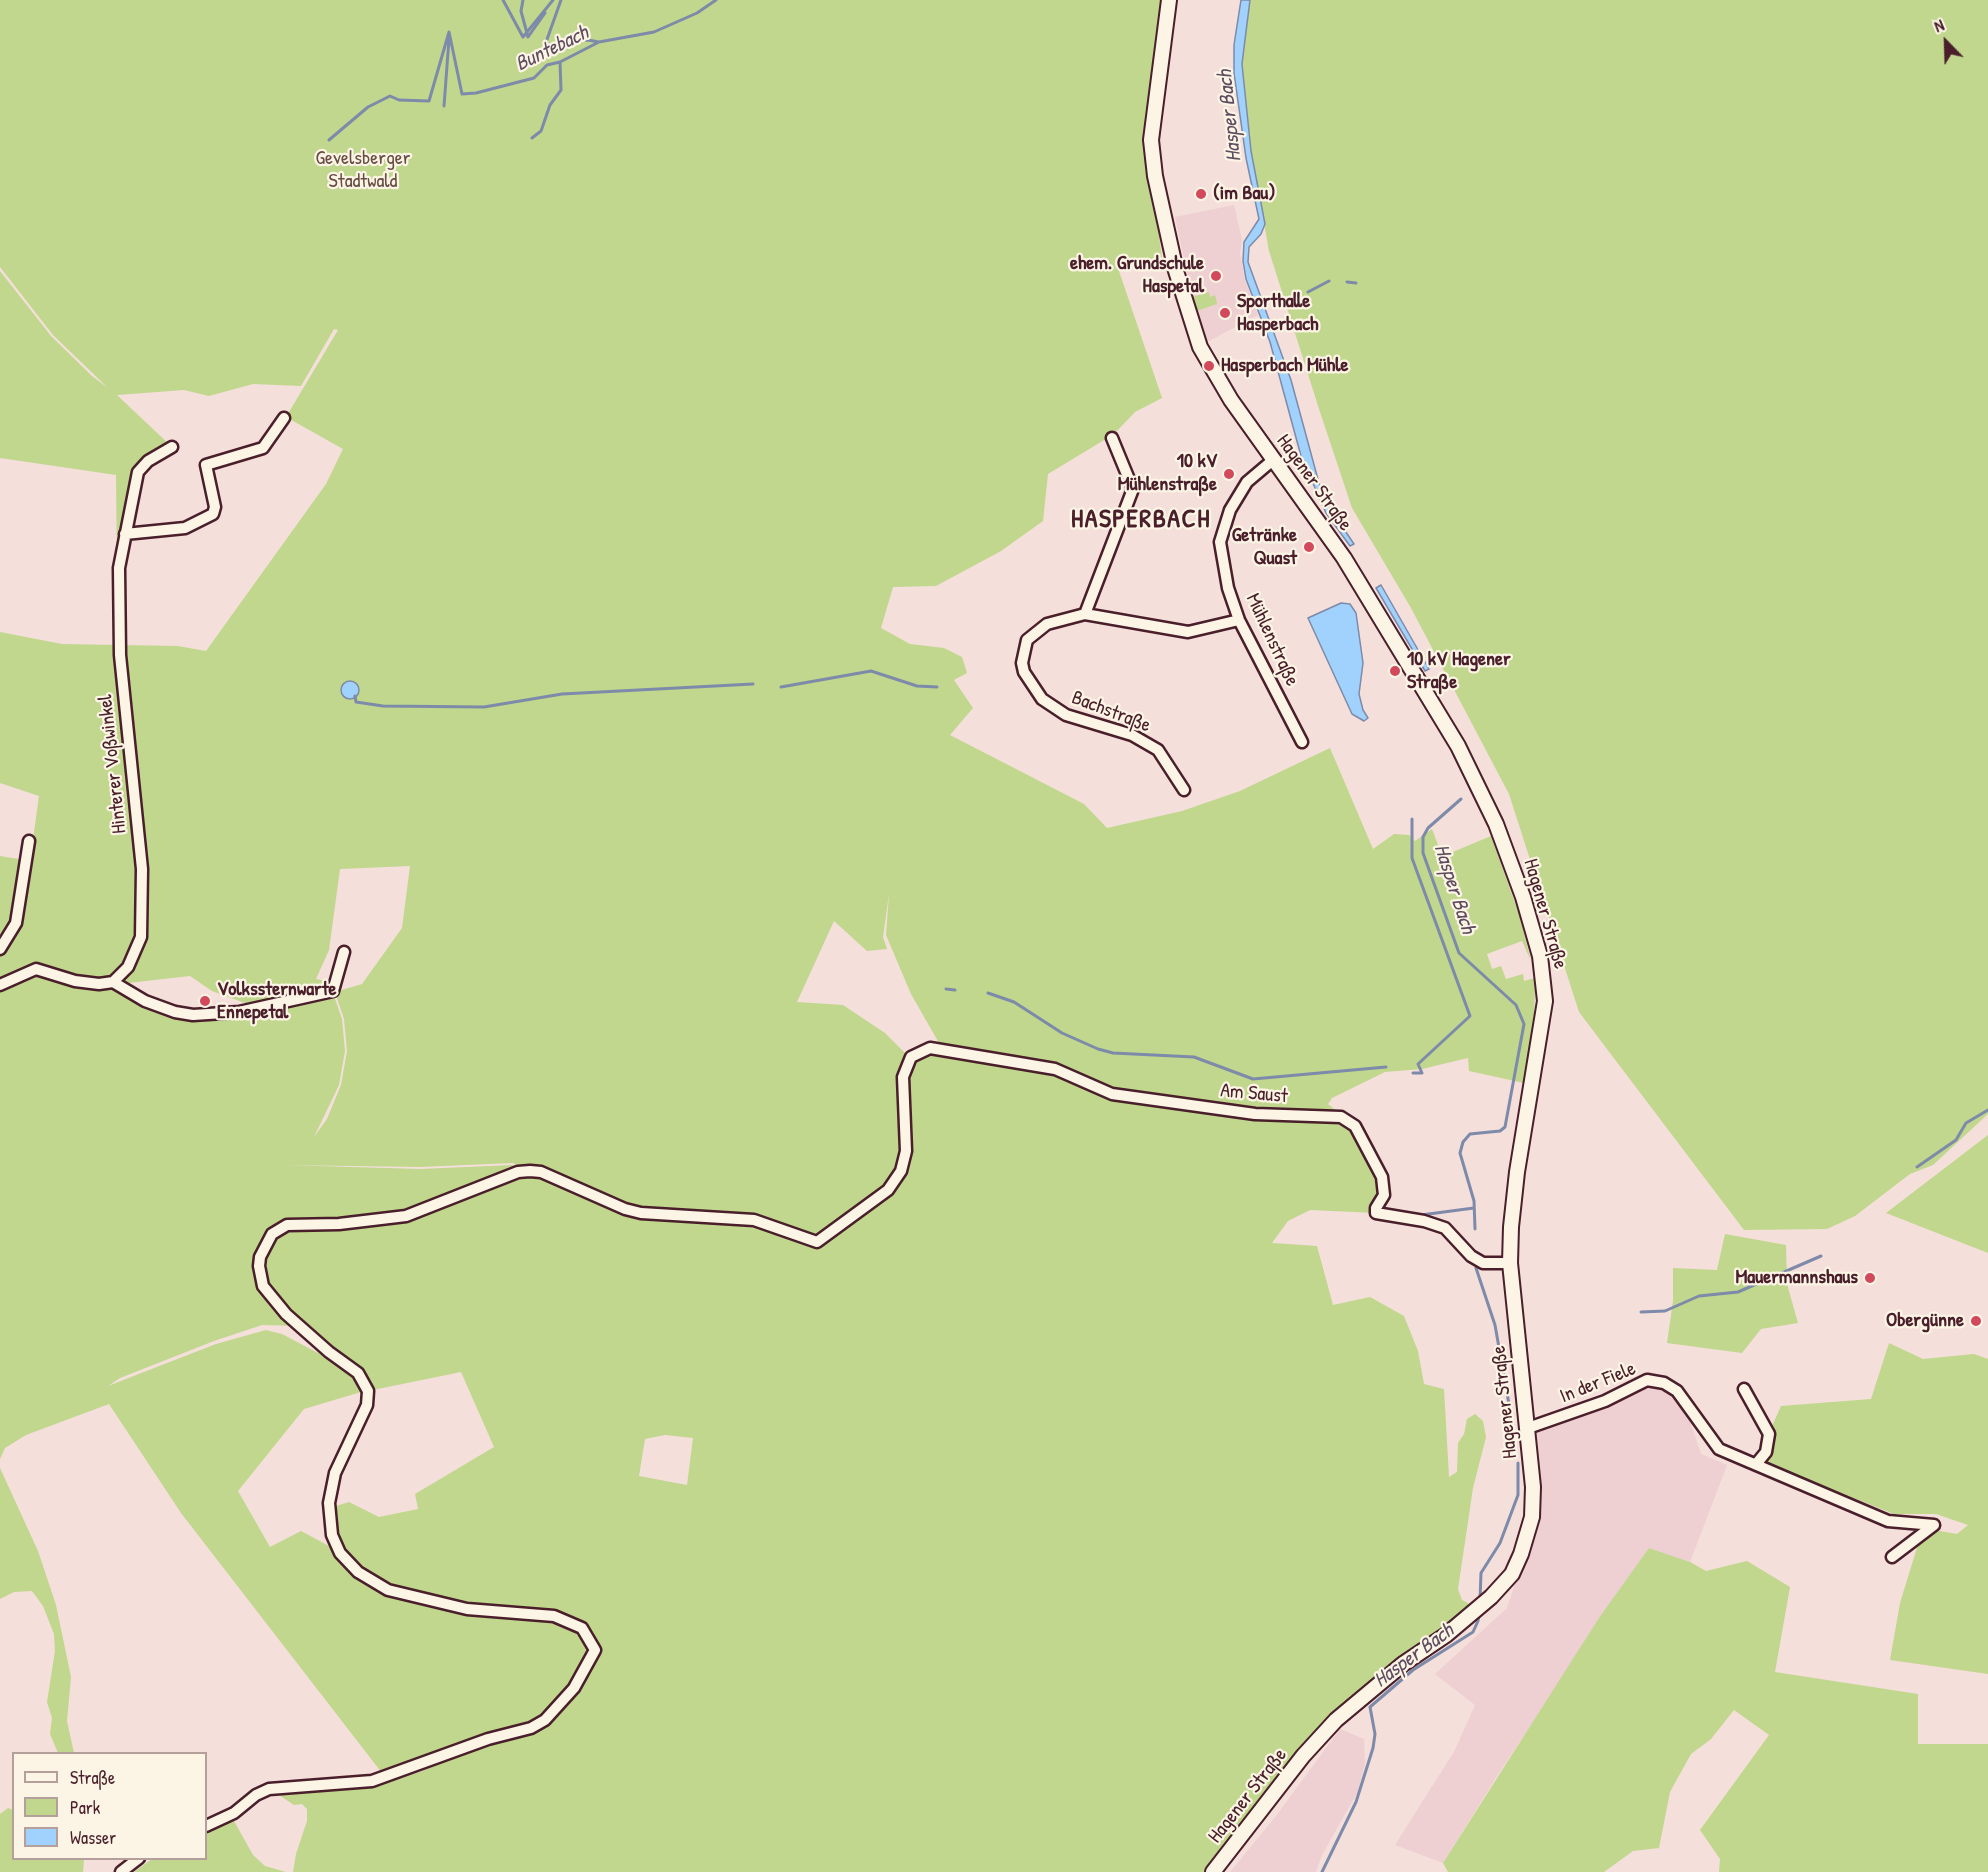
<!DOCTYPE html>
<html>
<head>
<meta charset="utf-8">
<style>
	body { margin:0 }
	#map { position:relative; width:1988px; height:1872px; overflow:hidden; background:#f4dfda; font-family:"Patrick Hand",sans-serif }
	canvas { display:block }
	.legend { position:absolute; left:12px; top:1752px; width:195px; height:108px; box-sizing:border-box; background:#fcf5e5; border:2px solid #b59f9b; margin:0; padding:8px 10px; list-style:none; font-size:18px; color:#4a1f2b }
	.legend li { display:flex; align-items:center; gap:12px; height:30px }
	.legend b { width:30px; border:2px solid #b59f9b }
	.north { position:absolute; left:1916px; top:12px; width:60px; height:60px; -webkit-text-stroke:4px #fcf5e5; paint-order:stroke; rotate:337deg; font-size:16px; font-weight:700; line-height:24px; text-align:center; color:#4a1f2b }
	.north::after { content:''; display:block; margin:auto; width:21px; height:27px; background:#4a1f2b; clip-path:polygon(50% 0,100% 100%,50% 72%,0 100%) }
</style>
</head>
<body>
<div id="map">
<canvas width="1988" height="1872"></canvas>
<ul class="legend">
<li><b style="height:8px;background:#fcf5e5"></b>Straße</li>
<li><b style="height:16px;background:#c0d78d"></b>Park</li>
<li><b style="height:16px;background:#a0d2fd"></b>Wasser</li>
</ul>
<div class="north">N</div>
</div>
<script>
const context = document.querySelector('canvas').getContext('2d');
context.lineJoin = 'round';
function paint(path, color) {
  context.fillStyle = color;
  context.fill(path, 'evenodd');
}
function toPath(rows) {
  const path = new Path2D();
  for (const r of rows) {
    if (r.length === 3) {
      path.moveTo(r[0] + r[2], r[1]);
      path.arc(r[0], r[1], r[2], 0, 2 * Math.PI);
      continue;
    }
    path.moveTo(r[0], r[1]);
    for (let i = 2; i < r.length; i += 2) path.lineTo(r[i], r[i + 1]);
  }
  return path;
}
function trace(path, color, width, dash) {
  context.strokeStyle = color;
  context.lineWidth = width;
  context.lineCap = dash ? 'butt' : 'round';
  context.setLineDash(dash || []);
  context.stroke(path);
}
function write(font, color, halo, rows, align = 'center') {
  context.font = font + ' "Patrick Hand",sans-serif';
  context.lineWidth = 4.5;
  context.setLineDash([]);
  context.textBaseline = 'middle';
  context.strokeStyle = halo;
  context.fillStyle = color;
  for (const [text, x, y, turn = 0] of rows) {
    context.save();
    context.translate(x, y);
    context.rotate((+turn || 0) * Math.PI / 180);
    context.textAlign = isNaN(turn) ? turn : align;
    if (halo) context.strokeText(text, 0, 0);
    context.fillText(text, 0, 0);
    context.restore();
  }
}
paint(toPath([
	[1234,205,1242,240,1240,254,1245,280,1258,315,1207,342,1191,291,1175,217],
	[1651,1385,1682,1398,1701,1454,1727,1465,1690,1562,1649,1548,1497,1776,1443,1863,1395,1845,1455,1750,1475,1705,1435,1674,1507,1608,1531,1535,1534,1517,1534,1433],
	[1340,1729,1364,1739,1365,1764,1357,1793,1322,1855,1316,1872,1230,1872,1276,1816]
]), '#eecfd2');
paint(toPath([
	[0,0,1164,0,1146,140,1162,258,1119,271,1162,398,1135,412,1114,434,1048,474,1043,521,1001,551,936,586,893,587,881,628,910,644,944,648,962,657,967,673,954,680,973,708,950,735,1084,804,1107,828,1182,811,1240,791,1330,748,1373,849,1394,834,1409,835,1415,841,1432,829,1441,853,1436,859,1491,836,1519,914,1531,961,1522,941,1487,954,1492,969,1501,966,1506,979,1523,974,1524,981,1535,978,1535,989,1534,1015,1524,1083,1469,1071,1468,1058,1422,1069,1385,1072,1332,1098,1328,1104,1355,1126,1382,1177,1384,1195,1376,1208,1376,1213,1310,1210,1288,1221,1272,1243,1317,1246,1333,1305,1370,1297,1404,1316,1418,1351,1424,1384,1444,1389,1449,1477,1457,1472,1458,1443,1464,1434,1467,1419,1475,1414,1483,1421,1486,1437,1473,1488,1458,1589,1462,1600,1468,1603,1471,1615,1403,1664,1336,1720,1303,1756,1213,1872,293,1872,296,1854,307,1821,307,1809,302,1804,294,1805,276,1793,280,1784,288,1782,299,1792,361,1787,386,1782,423,1771,480,1745,529,1731,528,1727,526,1724,463,1743,382,1773,181,1513,109,1404,26,1435,5,1448,0,1459,0,986,19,976,42,971,75,983,100,986,112,984,163,1011,195,1017,241,1014,333,993,342,1019,345,1051,339,1085,314,1137,327,1119,341,1085,347,1051,344,1019,335,992,362,984,402,928,410,866,340,869,329,950,316,979,334,983,331,990,256,1007,212,991,190,976,119,984,117,982,129,969,143,937,142,869,121,645,178,646,206,651,326,484,343,449,286,417,338,330,334,329,301,386,253,384,209,396,184,390,117,395,172,447,148,461,137,471,117,568,116,475,0,458,0,271,51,336,92,376,108,388,53,335,0,267],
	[889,894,886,935,911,994,943,1050,1054,1068,1112,1093,1220,1109,1113,1095,1055,1070,929,1050,911,1060,904,1077,905,1153,902,1077,910,1058,885,1033,843,1005,797,1002,834,921,867,951,887,949,883,937],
	[513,1163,523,1170,541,1171,627,1208,709,1218,641,1213,625,1209,541,1172,524,1172,513,1165,420,1169,284,1165,420,1167],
	[486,1184,487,1186,405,1218,338,1226,288,1226,269,1240,262,1258,262,1277,269,1293,287,1314,329,1351,357,1371,368,1391,461,1372,494,1447,415,1494,418,1509,379,1517,349,1502,336,1506,332,1527,342,1553,359,1570,389,1587,468,1607,555,1616,583,1628,595,1651,590,1652,581,1631,553,1620,470,1614,418,1603,369,1587,329,1546,301,1531,270,1547,238,1491,304,1409,361,1392,358,1377,335,1362,282,1334,266,1330,216,1344,108,1386,120,1378,214,1341,262,1325,298,1326,273,1301,260,1277,259,1257,268,1239,276,1229,295,1223,339,1223,405,1215],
	[665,1435,693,1438,687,1485,639,1476,645,1439],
	[1250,0,1988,0,1988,1114,1933,1165,1910,1174,1855,1216,1827,1229,1744,1230,1579,1012,1509,794,1411,608,1352,508,1320,412,1269,251,1251,151,1242,64],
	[1209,292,1210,297,1215,295,1217,304,1197,311,1192,297],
	[0,632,62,644,118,645,139,867,140,936,135,952,112,981,100,983,44,968,0,983,0,951,10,938,33,839,39,796,0,783],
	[0,856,25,860,15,922,0,947],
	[1988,1135,1988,1253,1886,1213],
	[1725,1234,1786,1245,1787,1284,1798,1323,1761,1329,1742,1353,1667,1343,1673,1301,1673,1268,1717,1270],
	[1889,1343,1923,1359,1974,1354,1988,1359,1988,1674,1890,1660,1900,1603,1923,1528,1957,1534,1968,1525,1936,1514,1894,1514,1763,1462,1775,1444,1773,1424,1781,1406,1871,1399],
	[0,1468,38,1551,56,1605,71,1677,67,1721,74,1753,58,1753,50,1734,52,1718,47,1702,55,1651,54,1634,43,1606,32,1591,14,1592,0,1599],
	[1649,1548,1690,1562,1706,1571,1747,1561,1790,1587,1775,1672,1918,1694,1918,1744,1988,1744,1988,1872,1719,1872,1720,1859,1700,1830,1769,1735,1734,1710,1711,1739,1691,1754,1670,1792,1659,1848,1633,1851,1604,1872,1448,1872,1443,1863,1599,1618],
	[8,1808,13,1810,14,1858,84,1859,83,1872,0,1872,0,1814],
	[234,1821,253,1855,265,1866,286,1872,134,1872,152,1859,206,1858,206,1832]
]), '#c0d78d');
const water = toPath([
	[1241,0,1250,0,1242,64,1251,151,1265,224,1261,234,1249,247,1248,262,1291,380,1319,483,1331,510,1354,544,1350,546,1326,513,1301,456,1270,342,1246,279,1243,261,1244,242,1259,219,1246,158,1234,73,1234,45,1241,0],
	[1381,585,1429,669,1425,671,1376,588,1381,585],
	[1341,603,1350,604,1356,613,1363,663,1359,694,1363,710,1368,718,1364,721,1352,714,1308,618,1341,603],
	[350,690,9]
]);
paint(water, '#a0d2fd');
trace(water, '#7e8aa9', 1.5);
trace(toPath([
	[503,0,523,37,553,0],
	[523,0,521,11,528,37,545,13],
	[561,0,545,45,588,40,599,42],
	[444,106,449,39],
	[532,138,541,131,550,105,561,90,560,62],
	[329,140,368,107,390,96,399,100,429,101,449,32,462,94,476,93,534,78,547,65,560,62,599,42,654,32,697,13,716,0],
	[1347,282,1356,283],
	[1308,292,1329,281],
	[781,687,871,671,917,686,937,687],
	[355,696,356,702,383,706,484,707,562,694,753,684],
	[1461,799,1428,828,1423,837,1423,853,1459,953,1516,1005,1524,1024,1505,1127,1500,1131,1470,1134,1463,1142,1460,1153,1474,1201,1475,1229],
	[1412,819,1412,858,1470,1016,1418,1064,1422,1073,1413,1073],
	[946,989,955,990],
	[988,993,1014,1002,1062,1033,1098,1049,1113,1053,1194,1057,1253,1079,1386,1067],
	[1917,1167,1956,1140,1966,1123,1988,1110],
	[1421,1215,1474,1208],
	[1476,1268,1495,1325,1510,1410],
	[1641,1312,1665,1311,1699,1296,1738,1292,1821,1256],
	[1480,1600,1481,1573,1500,1543,1518,1495,1518,1463],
	[1322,1872,1356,1802,1373,1748,1375,1734,1370,1707,1413,1670,1473,1632,1478,1621,1479,1612]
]), '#7e8aa9', 3);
const street = toPath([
	[1273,460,1247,482,1230,510,1220,542,1228,588,1239,620,1302,742],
	[125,534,185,528,213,514,215,507,206,465,263,448,284,418],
	[1085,614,1133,489,1112,438],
	[1184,790,1158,750,1132,735,1066,715,1042,699,1024,672,1022,663,1027,640,1047,624,1085,614,1188,632,1239,620],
	[0,949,16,923,29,841],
	[113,982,128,967,141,937,142,869,120,655,119,568,138,472,148,461,172,447],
	[113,982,145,1001,175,1012,193,1015,239,1012,333,991,344,952],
	[0,985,36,969,75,981,99,984,113,982],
	[1744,1389,1769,1434,1766,1452,1757,1463],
	[1528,1428,1605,1401,1647,1380,1664,1383,1677,1391,1719,1449,1888,1521,1934,1525,1892,1557],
	[206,1826,234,1813,256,1795,269,1789,372,1781,488,1739,531,1728,545,1720,574,1688,595,1650,582,1628,554,1616,467,1609,388,1590,358,1572,340,1553,332,1535,329,1503,335,1473,367,1405,368,1391,358,1373,329,1352,286,1314,263,1286,259,1266,260,1257,272,1234,287,1225,339,1224,406,1216,518,1172,530,1171,541,1172,625,1209,641,1213,754,1220,817,1242,888,1190,901,1171,906,1151,903,1077,911,1057,930,1048,1055,1069,1112,1094,1255,1114,1341,1117,1355,1126,1382,1177,1384,1195,1376,1208,1376,1213,1424,1221,1445,1228,1471,1256,1483,1263,1510,1263],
	[121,1872,139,1858]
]);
const secondary = toPath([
	[1169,0,1151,140,1155,176,1176,271,1200,347,1231,400,1344,558,1458,746,1496,824,1523,897,1540,956,1545,1001,1517,1172,1511,1227,1510,1263,1533,1487,1532,1517,1521,1554,1512,1574,1491,1597,1446,1635,1403,1664,1336,1720,1303,1756,1213,1872]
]);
trace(street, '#4a1f2b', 15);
trace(secondary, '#4a1f2b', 18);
trace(street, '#fcf5e5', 10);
trace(secondary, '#fcf5e5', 14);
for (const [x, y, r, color] of [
	[1201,194,6,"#d1495b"],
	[1216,276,6,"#d1495b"],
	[1225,313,6,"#d1495b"],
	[1209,366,6,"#d1495b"],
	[1229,474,6,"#d1495b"],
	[1309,547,6,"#d1495b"],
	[1395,671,6,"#d1495b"],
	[205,1001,6,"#d1495b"],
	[1870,1278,6,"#d1495b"],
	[1976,1321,6,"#d1495b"]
]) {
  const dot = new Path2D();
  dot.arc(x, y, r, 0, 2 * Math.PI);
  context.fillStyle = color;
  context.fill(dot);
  trace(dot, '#fcf5e5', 2);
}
write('20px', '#684d44', '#fcf5e5', [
	["Gevelsberger",363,159],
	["Stadtwald",363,182]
]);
write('bold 20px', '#4a1f2b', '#fcf5e5', [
	["(im Bau)",1213,194],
	["ehem. Grundschule",1204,264,"right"],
	["Haspetal",1204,287,"right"],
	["Sporthalle",1237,302],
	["Hasperbach",1237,325],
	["Hasperbach Mühle",1221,366],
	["10 kV",1217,462,"right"],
	["Mühlenstraße",1217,485,"right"],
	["Getränke",1297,536,"right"],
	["Quast",1297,559,"right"],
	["10 kV Hagener",1407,660],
	["Straße",1407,683],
	["Volkssternwarte",217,990],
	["Ennepetal",217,1013],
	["Mauermannshaus",1858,1278,"right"],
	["Obergünne",1964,1321,"right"]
], 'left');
write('20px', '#4a1f2b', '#fcf5e5', [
	["Hagener Straße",1314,483,54],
	["Mühlenstraße",1272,640,65],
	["Bachstraße",1111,712,21],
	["Hinterer Voßwinkel",113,764,-96],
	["Hagener Straße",1545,914,74],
	["Am Saust",1254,1094,5],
	["In der Fiele",1598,1383,-22],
	["Hagener Straße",1505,1402,-96],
	["Hagener Straße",1248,1796,-52]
]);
write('italic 21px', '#604c60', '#fcf5e5', [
	["Buntebach",552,49,-26],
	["Hasper Bach",1230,116,-96],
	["Hasper Bach",1454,889,72],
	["Hasper Bach",1414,1656,-36]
]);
context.letterSpacing = '1.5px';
write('bold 26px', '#4a1f2b', '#fcf5e5', [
	["HASPERBACH",1141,520]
]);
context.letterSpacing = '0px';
</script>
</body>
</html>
